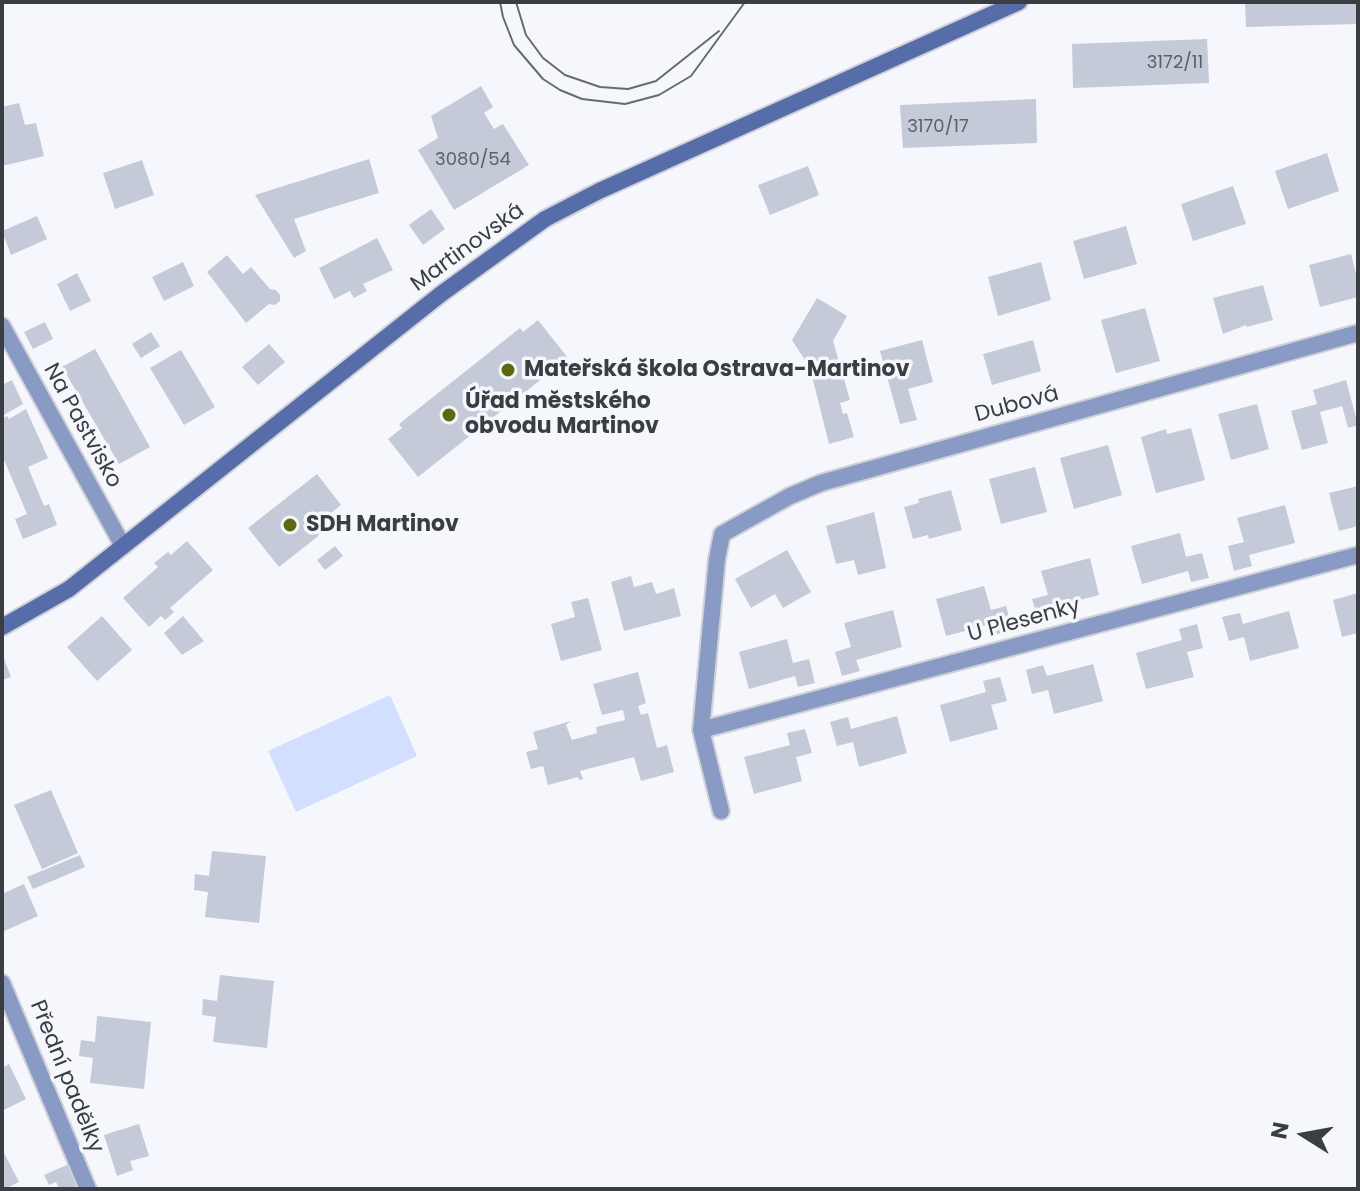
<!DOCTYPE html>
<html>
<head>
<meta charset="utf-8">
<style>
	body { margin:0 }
	#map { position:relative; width:1360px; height:1191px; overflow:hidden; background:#f5f7fd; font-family:Poppins,sans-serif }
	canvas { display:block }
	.frame { position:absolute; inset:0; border:4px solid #3a3d42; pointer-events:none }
	.north { position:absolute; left:1264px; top:1095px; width:80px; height:80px; -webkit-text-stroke:6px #f5f7fd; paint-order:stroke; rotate:281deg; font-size:22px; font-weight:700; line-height:32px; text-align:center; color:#3a3d42 }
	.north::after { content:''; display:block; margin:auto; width:28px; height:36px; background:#3a3d42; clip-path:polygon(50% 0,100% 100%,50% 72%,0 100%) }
</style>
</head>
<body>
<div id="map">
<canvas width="1360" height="1191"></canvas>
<div class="frame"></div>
<div class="north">N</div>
</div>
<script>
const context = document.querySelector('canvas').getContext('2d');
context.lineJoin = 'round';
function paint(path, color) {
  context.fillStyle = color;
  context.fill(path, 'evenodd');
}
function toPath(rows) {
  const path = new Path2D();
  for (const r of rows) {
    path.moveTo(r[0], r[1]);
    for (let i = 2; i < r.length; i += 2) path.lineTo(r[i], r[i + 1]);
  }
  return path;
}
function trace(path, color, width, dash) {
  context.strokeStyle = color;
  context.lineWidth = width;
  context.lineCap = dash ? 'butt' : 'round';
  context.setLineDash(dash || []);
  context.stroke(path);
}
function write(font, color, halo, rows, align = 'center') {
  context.font = font + ' Poppins,sans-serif';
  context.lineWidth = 7;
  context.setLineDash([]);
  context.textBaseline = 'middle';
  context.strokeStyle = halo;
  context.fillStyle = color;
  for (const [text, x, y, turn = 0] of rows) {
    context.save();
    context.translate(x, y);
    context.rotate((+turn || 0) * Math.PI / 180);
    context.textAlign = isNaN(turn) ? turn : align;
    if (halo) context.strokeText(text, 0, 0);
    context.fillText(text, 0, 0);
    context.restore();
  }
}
paint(toPath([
	[390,695,417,756,296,812,268,751]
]), '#d2dfff');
paint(toPath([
	[1245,2,1358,2,1358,24,1246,27],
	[1207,39,1209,83,1073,88,1072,44],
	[481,86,493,107,484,113,494,129,503,124,529,165,454,210,418,150,438,138,431,116],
	[1036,99,1037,143,903,148,900,105],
	[19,103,25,125,36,123,44,156,2,166,2,107],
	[1327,153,1339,191,1288,209,1275,171],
	[369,159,379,193,294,219,306,251,294,258,255,195],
	[142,160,154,195,115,209,103,173],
	[808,166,819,195,770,215,758,185],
	[1233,186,1246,224,1193,241,1181,204],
	[431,209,445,229,423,245,409,225],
	[37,216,47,239,11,255,2,231],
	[1126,226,1137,264,1084,279,1073,241],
	[377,238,393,270,363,284,367,291,354,298,350,291,334,299,319,268],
	[1351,254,1358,282,1358,297,1320,307,1309,265],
	[227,255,243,274,251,267,270,289,276,290,280,295,280,301,275,305,269,304,246,323,207,272],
	[183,262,194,286,164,301,152,277],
	[1041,262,1051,300,998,316,988,277],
	[77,273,91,301,70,311,57,284],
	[1263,285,1273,320,1247,327,1246,325,1223,334,1213,298],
	[817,298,847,316,833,341,850,400,840,403,843,414,847,413,854,437,829,444,810,368,792,340],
	[1145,308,1160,361,1116,373,1101,320],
	[538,320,568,358,418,477,388,439,402,428,399,424,520,328,523,332],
	[45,322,53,339,33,349,24,332],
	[151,332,160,346,141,358,132,344],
	[922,340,933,382,908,389,917,420,900,424,880,351],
	[1033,340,1041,371,992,385,983,354],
	[269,344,285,362,258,385,242,367],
	[95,349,150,447,119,464,62,367],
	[181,350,215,407,184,425,150,368],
	[12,380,23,404,2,416,2,385],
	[1346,380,1358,425,1348,428,1342,406,1320,412,1328,443,1302,450,1291,411,1317,404,1313,390],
	[1257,404,1269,449,1231,460,1218,414],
	[26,409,48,458,28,467,44,506,49,504,57,525,23,539,15,519,27,514,2,455,2,419,7,416,9,419],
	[1191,428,1205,480,1156,493,1141,437,1166,429,1167,434],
	[1108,445,1122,495,1074,509,1060,458],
	[1035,467,1047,512,1001,524,989,479],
	[317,474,341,505,320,522,325,528,317,537,279,567,248,528],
	[1358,486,1358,526,1339,531,1329,493],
	[951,490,962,530,929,539,928,535,913,539,904,507,919,503,918,499],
	[1285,505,1295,543,1249,555,1252,566,1234,571,1228,546,1244,542,1237,518],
	[874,512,886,568,858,575,854,560,836,564,826,526],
	[1180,533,1186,557,1202,553,1209,578,1191,582,1188,571,1142,584,1131,546],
	[187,541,213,570,170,608,174,612,165,620,161,616,149,627,123,598,158,567,154,563,168,552,171,555],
	[335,546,343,556,325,570,317,560],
	[787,550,811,592,783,608,775,594,751,608,735,579],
	[1090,558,1099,595,1053,607,1056,618,1039,623,1032,599,1048,595,1041,571],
	[631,576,634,587,652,582,656,594,674,588,681,616,624,631,611,582],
	[984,586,991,610,1006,606,1013,630,995,635,992,624,946,636,936,599],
	[1358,593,1358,633,1342,637,1333,600],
	[588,598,602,650,561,661,551,624,575,617,571,602],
	[893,610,902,647,856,660,860,671,842,676,835,652,851,647,844,623],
	[1289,611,1299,648,1250,661,1244,637,1229,641,1222,617,1240,613,1243,624],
	[102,616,132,650,97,681,67,647],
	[183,616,204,641,182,655,164,633],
	[1197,624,1203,648,1187,652,1194,677,1146,689,1136,653,1182,640,1179,629],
	[787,639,793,663,809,659,815,683,798,687,795,676,749,689,739,652],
	[2,653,11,677,2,680],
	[1093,664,1103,701,1054,714,1048,690,1032,694,1026,670,1043,665,1047,676],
	[638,672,646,703,638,706,641,715,648,713,657,748,667,745,674,772,641,781,634,757,580,771,583,779,579,780,578,777,548,785,543,766,531,769,526,752,538,749,533,732,571,721,566,725,572,740,597,733,596,727,625,720,623,710,602,715,593,684],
	[1000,677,1007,701,991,705,998,729,950,742,940,705,986,692,983,681],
	[897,716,907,753,859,767,853,742,837,746,830,722,848,717,851,729],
	[805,729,812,753,796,757,802,781,754,794,744,757,790,745,787,733],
	[51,790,78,853,42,869,14,805],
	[212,851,266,856,259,923,205,917,208,892,194,890,195,874,209,876],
	[80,855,85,867,33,889,27,877],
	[24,884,38,916,2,932,2,894],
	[220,975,274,981,267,1048,213,1042,216,1017,202,1015,203,999,217,1001],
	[97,1016,151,1022,144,1089,90,1083,93,1058,79,1056,81,1040,95,1042],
	[9,1064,26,1099,2,1111,2,1068],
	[139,1124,149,1156,130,1161,133,1170,117,1176,104,1135],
	[2,1149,19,1182,5,1189,2,1189],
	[69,1164,78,1185,70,1189,59,1189,56,1182,49,1185,44,1175]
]), '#c4cad8');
const street = toPath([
	[2,326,123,546],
	[701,730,1358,555],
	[721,811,701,730,717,559,722,534,790,496,821,483,1358,333],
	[2,983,88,1189]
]);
const secondary = toPath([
	[2,627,69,589,441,294,545,219,599,191,1019,2]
]);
trace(street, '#d0d2d8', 20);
trace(secondary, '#d0d2d8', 20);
trace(street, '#899ac5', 16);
trace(secondary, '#566daa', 16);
trace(toPath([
	[500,2,503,17,514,45,543,79,560,90,582,99,625,104,659,95,691,76,745,2],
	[516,2,526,35,543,58,565,75,600,87,628,89,656,81,719,31]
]), '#676a6f', 2);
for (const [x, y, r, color] of [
	[508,370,8,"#5d690f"],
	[449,415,8,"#5d690f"],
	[290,525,8,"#5d690f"]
]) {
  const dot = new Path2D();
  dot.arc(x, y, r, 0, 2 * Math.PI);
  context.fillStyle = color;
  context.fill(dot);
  trace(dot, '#f5f7fd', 3);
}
write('18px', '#5c6068', null, [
	["3172/11",1175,63],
	["3170/17",938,127],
	["3080/54",473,160]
]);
write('22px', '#3a3d42', '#f5f7fd', [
	["Martinovská",468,248,-36],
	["Dubová",1017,405,-15],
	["Na Pastvisko",82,426,61],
	["U Plesenky",1024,621,-15],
	["Přední padělky",66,1077,68]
]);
write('bold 22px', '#3a3d42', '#f5f7fd', [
	["Mateřská škola Ostrava-Martinov",524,370],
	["Úřad městského",465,402],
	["obvodu Martinov",465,427],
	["SDH Martinov",306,525]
], 'left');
</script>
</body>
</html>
